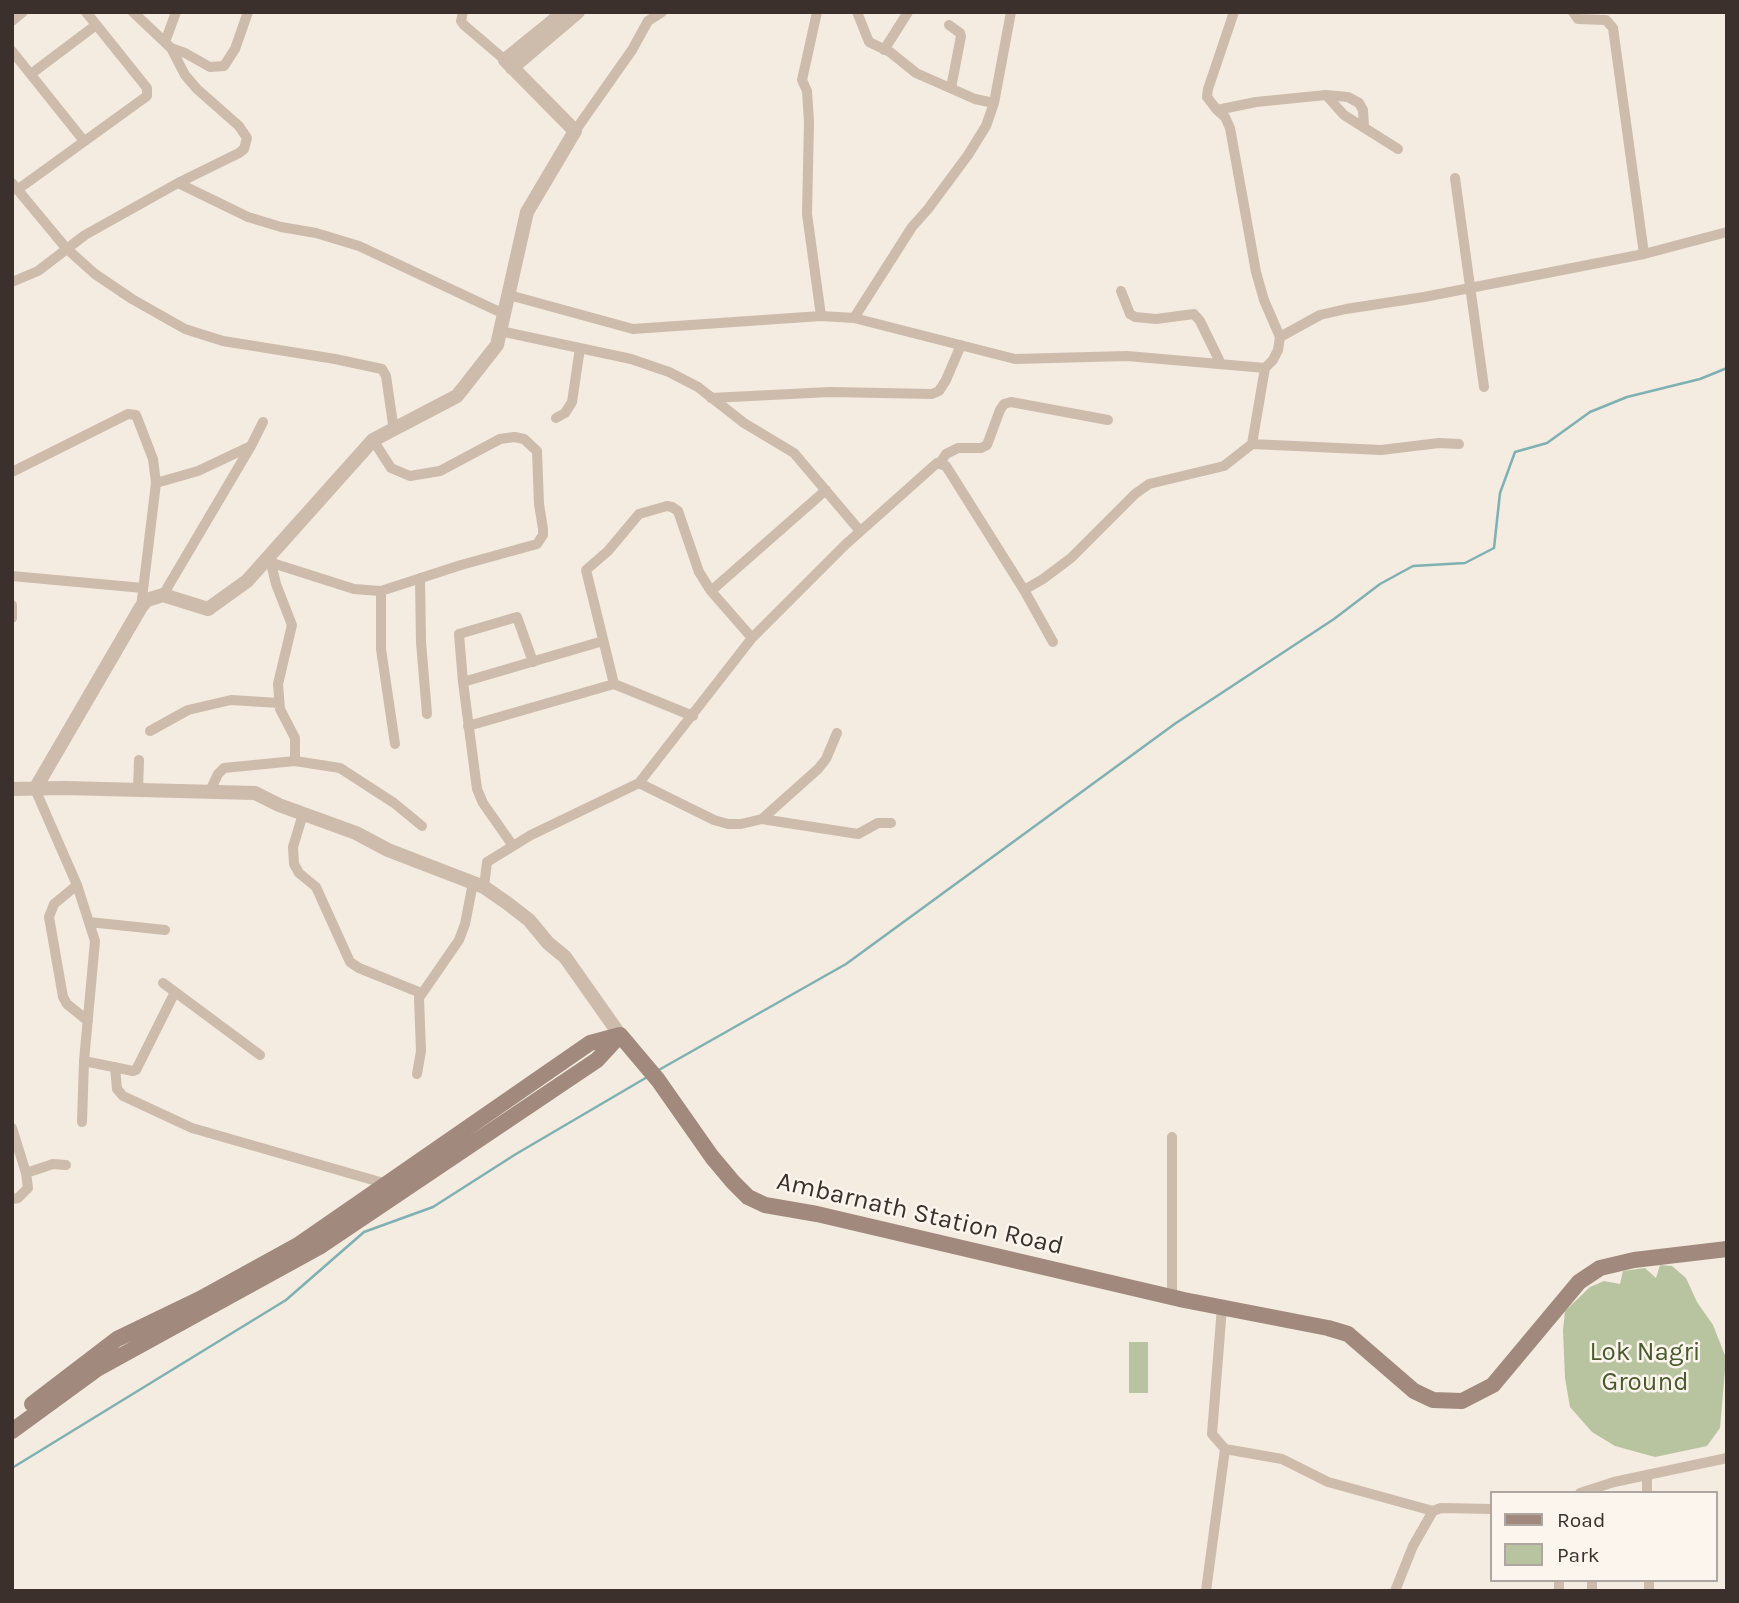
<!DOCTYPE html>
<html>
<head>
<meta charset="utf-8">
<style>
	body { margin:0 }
	#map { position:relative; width:1739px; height:1603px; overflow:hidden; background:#f4ebe1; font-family:Karla,sans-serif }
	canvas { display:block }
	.frame { position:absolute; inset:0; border:14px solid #3b302b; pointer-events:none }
	.legend { position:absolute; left:1490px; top:1491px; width:228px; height:91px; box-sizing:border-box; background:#fbf5ee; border:2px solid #aea6a0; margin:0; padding:9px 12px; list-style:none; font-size:21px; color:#3b302b }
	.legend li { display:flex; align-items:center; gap:14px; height:35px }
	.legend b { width:35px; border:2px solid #aea6a0 }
</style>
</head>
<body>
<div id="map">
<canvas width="1739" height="1603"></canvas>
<div class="frame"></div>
<ul class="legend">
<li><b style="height:9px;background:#a18a7d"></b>Road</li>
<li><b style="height:19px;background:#b8c4a0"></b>Park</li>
</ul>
</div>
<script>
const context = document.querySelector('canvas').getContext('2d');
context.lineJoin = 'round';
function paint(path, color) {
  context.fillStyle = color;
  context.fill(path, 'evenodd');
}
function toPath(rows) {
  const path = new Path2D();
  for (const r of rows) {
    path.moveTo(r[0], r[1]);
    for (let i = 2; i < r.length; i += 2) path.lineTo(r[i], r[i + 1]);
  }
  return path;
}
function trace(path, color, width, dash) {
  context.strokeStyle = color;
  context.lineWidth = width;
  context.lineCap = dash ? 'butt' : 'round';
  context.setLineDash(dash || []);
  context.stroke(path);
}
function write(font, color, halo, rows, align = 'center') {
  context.font = font + ' Karla,sans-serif';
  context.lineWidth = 5;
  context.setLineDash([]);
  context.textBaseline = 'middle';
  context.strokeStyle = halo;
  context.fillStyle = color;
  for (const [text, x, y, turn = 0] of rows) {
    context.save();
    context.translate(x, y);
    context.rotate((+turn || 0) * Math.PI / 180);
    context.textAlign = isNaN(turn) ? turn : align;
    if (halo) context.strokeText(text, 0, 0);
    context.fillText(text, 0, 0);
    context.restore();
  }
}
paint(toPath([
	[1660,1265,1672,1266,1686,1278,1697,1302,1713,1325,1726,1358,1720,1428,1707,1446,1655,1457,1615,1446,1592,1432,1570,1407,1565,1378,1563,1330,1565,1311,1590,1287,1604,1281,1620,1284,1623,1271,1645,1268,1656,1278],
	[1129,1342,1148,1342,1148,1393,1129,1393]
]), '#b8c4a0');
trace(toPath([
	[657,1071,846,964,1176,723,1334,619,1380,584,1413,566,1465,563,1494,548,1500,493,1515,452,1547,443,1590,412,1627,397,1700,379,1727,368],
	[12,1468,286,1300,364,1232,433,1207,516,1154,649,1076]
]), '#7fb0b2', 2.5);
trace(toPath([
	[133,12,171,48,185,75,197,89,239,126,247,138,244,149,239,153,178,183],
	[463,12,461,21,464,25,505,60],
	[817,12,802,80,807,91,809,122,807,214,821,316],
	[857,12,869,42,890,52,916,73,975,99,994,103],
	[1573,12,1578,19,1606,20,1613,28,1644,254],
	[12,21,23,12],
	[949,25,960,33,961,36,951,88],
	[165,42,176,12],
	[171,48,185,53,210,67,224,66,235,49,248,12],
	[884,50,908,12],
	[12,51,84,141],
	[31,74,96,25],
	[1326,95,1348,97,1359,103,1363,110,1364,126],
	[1217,110,1207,97,1208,89,1234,12],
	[575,131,632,50,648,21,662,12],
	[1455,178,1484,387],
	[12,183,66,248,95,274,132,299,185,329,223,341,335,359,382,369,386,376,394,431],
	[17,190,147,96,147,88,143,83,86,12],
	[12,282,38,271,85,235,178,183,248,217,281,227,316,233,359,246,504,314],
	[1121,291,1130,314,1135,317,1156,319,1194,314,1200,321,1221,364],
	[509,295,633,329,821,316,854,318,1015,359,1127,356,1265,368,1273,360,1278,350,1280,337,1264,300,1256,272,1230,128,1225,117,1217,110,1256,102,1326,95,1344,115,1398,149],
	[854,318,912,227,928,209,968,155,986,126,994,103,1011,12],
	[500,331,631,359,669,372,698,387,744,423,794,453,860,531],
	[1280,337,1320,315,1346,309,1424,297,1644,254,1727,232],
	[711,398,830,392,932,394,939,391,946,380,961,345],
	[556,418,565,413,572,402,580,348],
	[373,440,391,468,410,476,440,471,500,439,514,437,524,439,537,451,539,504,543,529,543,535,537,544,461,565,381,591,381,649,395,744],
	[1252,444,1381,450,1439,443,1459,444],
	[940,463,946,454,958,448,981,448,987,445,1000,410,1004,404,1011,402,1108,420],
	[12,472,128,414,136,415,153,459,156,483,141,607],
	[156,483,198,471,251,446],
	[266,561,354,589,381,591],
	[271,563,276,584,292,625,278,684,280,709,295,738,295,761,340,768,394,803,422,826],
	[12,576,143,588],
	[420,578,421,642,427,714],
	[1024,590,1043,579,1071,558,1135,494,1149,484,1224,466,1252,444,1265,368],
	[711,591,826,490],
	[163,595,251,446,263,422],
	[12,605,12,618],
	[463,682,603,641],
	[693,716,614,684,586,570,608,551,639,514,667,506,672,507,678,511,699,572,711,591,752,638],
	[468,726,614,684],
	[150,731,188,710,231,700,279,703],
	[639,783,714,820,728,824,741,824,762,819,858,834,878,823,891,823],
	[35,789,77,885,95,941,84,1061,82,1122],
	[138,790,139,760],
	[210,791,218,774,224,768,295,761],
	[303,814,293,847,294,864,299,873,316,887,350,962,359,968,421,993],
	[762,819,818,769,826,759,837,733],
	[513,846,483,803,477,789,463,682,459,634,517,617,533,662],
	[77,885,54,904,49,917,63,997,67,1004,88,1021],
	[484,887,487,862,531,835,639,783,752,638,845,545,937,463,946,466,1024,590,1053,642],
	[89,922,165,930],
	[163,983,260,1055],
	[84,1061,133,1071,136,1070,175,992],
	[115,1067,117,1089,123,1096,192,1128,387,1184],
	[417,1074,421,1051,419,998,459,940,465,924,473,883],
	[12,1128,26,1173,28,1188,18,1198,12,1199],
	[26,1173,53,1164,66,1165],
	[1172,1297,1172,1137],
	[1225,1449,1282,1459,1328,1482,1433,1511],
	[1647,1475,1647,1493],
	[1580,1493,1614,1482,1727,1458],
	[1559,1580,1559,1591],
	[1592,1580,1592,1591],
	[1649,1580,1649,1591],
	[1206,1591,1225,1449,1212,1434,1222,1307],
	[1395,1591,1413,1546,1433,1511,1441,1508,1492,1509]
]), '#cdbbac', 10);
trace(toPath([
	[512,68,578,12],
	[12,789,65,788,255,793,279,805,356,833,388,850,484,887,507,903,529,920,548,943,565,957,620,1035],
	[35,789,141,607,147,600,163,595,208,609,247,581,373,440,457,396,497,345,527,212,575,131,505,60,564,12]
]), '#cdbbac', 14);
trace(toPath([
	[620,1035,658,1080,712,1157,733,1182,748,1197,765,1205,817,1214,1184,1300,1328,1328,1348,1334,1414,1391,1433,1400,1462,1401,1493,1385,1579,1282,1600,1268,1634,1260,1727,1249],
	[32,1404,117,1339,200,1299,298,1245,590,1043,620,1035],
	[12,1431,97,1369,319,1247,597,1060,620,1035]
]), '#a18a7d', 16);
write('26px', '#3b302b', '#fbf5ee', [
	["Ambarnath Station Road",920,1214,13]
]);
write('26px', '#4a5a2e', '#fbf5ee', [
	["Lok Nagri",1645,1353],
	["Ground",1645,1383]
]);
</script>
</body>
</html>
